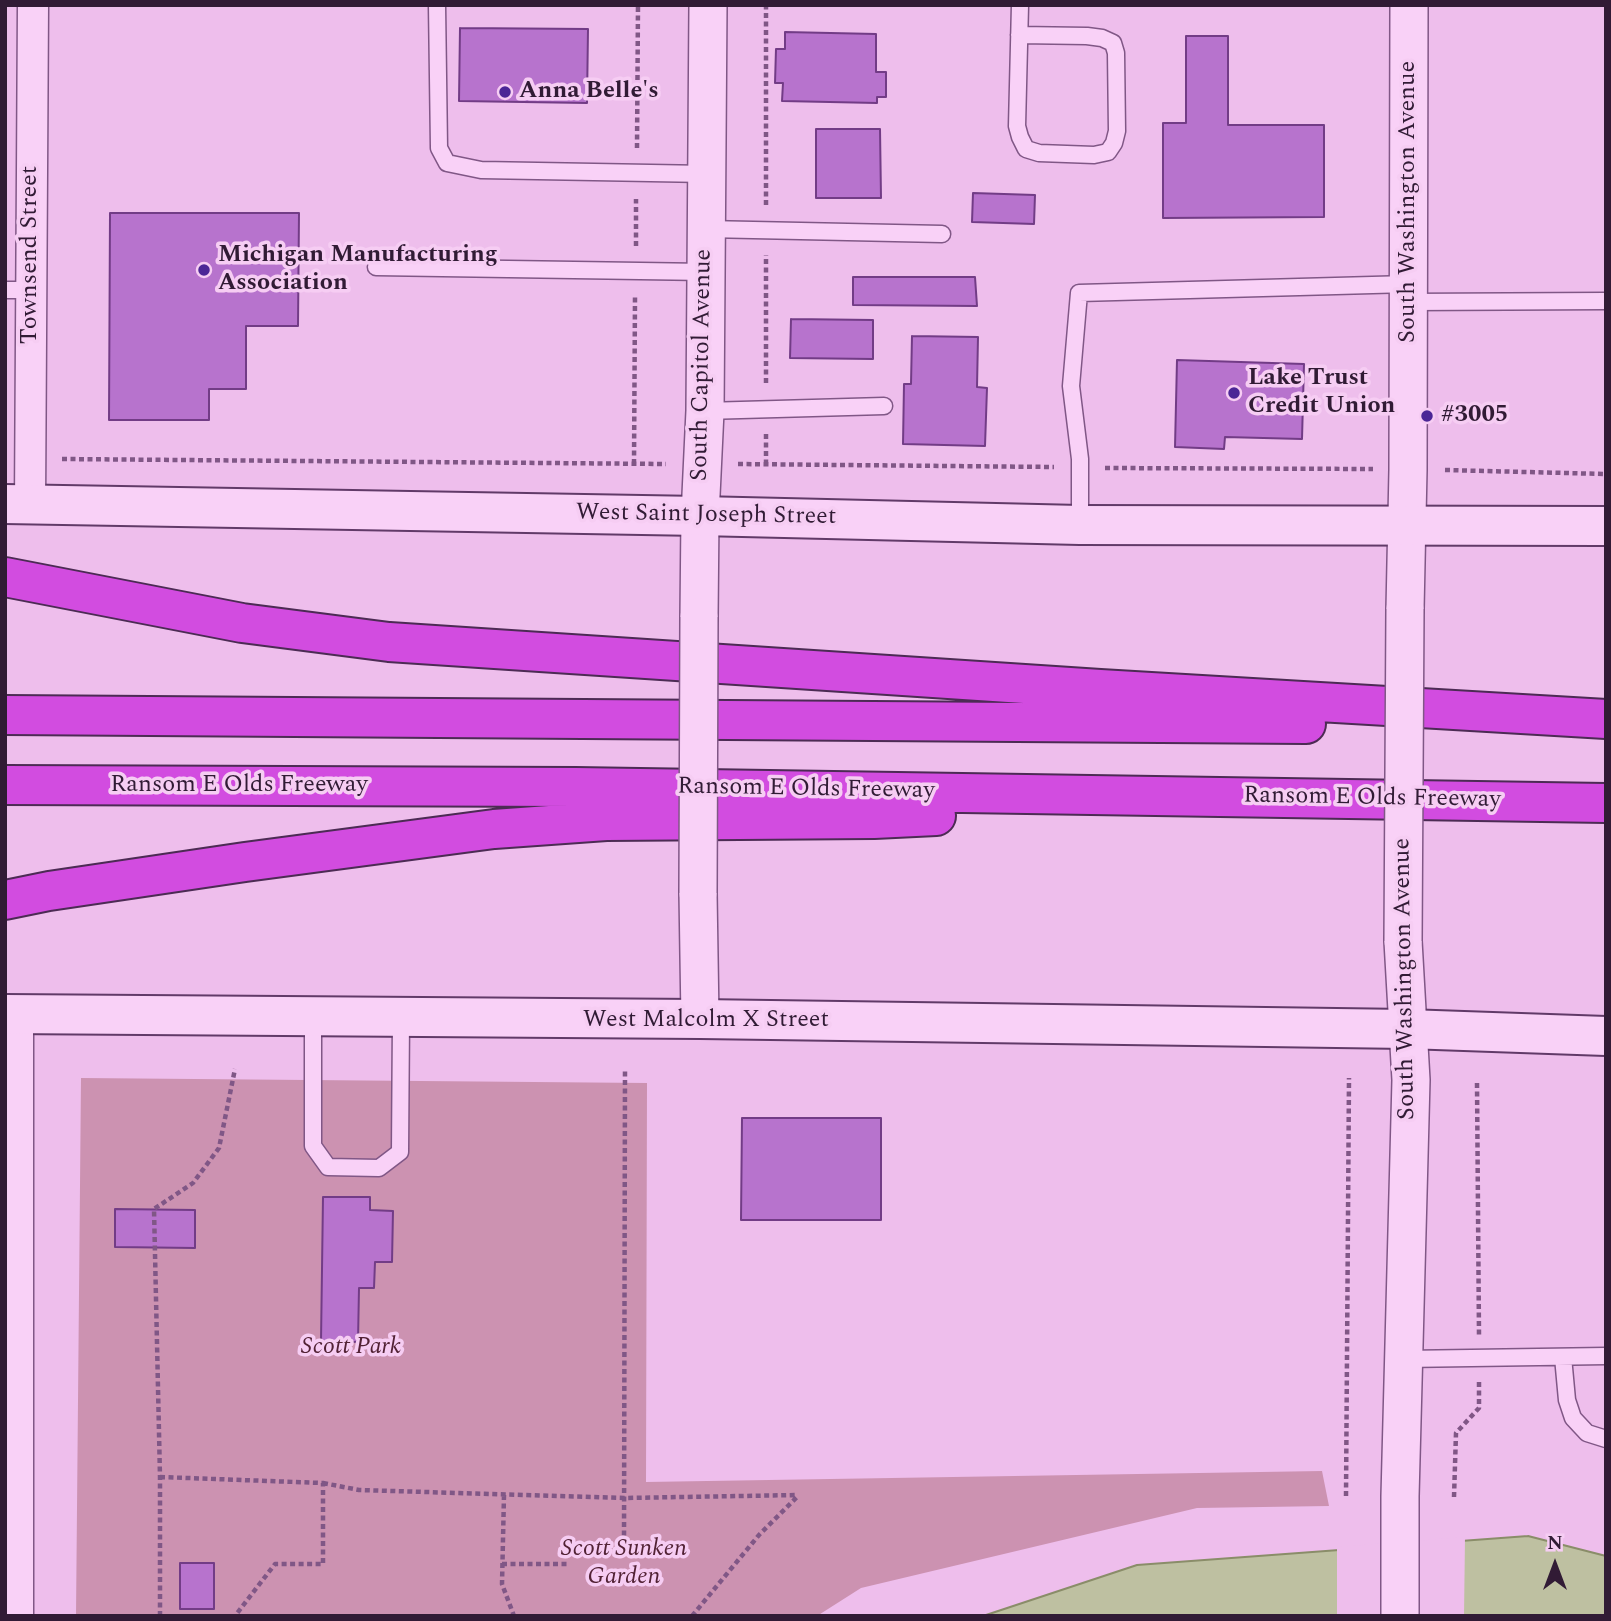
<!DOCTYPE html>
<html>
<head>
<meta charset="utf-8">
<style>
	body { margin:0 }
	#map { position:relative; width:1611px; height:1621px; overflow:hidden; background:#eebeec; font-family:Spectral,serif }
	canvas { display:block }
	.frame { position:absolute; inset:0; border:7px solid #311b35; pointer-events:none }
	.north { position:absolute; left:1520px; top:1530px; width:70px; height:70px; -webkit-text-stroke:5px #f6cdf3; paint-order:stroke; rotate:0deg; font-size:19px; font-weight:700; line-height:28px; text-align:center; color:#311b35 }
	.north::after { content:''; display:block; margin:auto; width:24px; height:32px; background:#311b35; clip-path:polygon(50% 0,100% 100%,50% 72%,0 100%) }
</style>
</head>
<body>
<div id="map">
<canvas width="1611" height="1621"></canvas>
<div class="frame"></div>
<div class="north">N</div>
</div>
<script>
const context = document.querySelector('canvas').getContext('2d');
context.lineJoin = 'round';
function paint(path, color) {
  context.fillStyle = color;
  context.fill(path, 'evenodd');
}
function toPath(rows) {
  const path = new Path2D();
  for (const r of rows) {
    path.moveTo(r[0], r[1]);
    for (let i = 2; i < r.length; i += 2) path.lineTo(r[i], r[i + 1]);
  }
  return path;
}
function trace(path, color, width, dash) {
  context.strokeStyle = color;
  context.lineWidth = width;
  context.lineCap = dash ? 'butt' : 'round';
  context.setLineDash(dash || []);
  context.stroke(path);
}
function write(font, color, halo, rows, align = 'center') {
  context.font = font + ' Spectral,serif';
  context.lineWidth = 7;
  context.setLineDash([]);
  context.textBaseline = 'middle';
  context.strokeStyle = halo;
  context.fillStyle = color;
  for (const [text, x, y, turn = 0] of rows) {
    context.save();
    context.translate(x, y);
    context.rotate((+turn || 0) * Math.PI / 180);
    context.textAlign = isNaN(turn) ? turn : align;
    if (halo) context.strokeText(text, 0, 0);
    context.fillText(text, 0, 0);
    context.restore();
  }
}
paint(toPath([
	[81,1078,647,1083,646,1482,1322,1471,1329,1506,1197,1508,861,1588,817,1616,76,1616]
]), '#cc92b1');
const water = toPath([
	[1528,1536,1606,1556,1606,1616,983,1616,1137,1565,1528,1536]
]);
paint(water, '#bec0a1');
trace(water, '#8a8d69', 2);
paint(toPath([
	[1465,1537,1464,1616,1337,1616,1337,1547]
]), '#eebeec');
const building = toPath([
	[460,28,588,29,587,103,459,101,460,28],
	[785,32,876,34,876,72,886,72,886,97,877,97,877,103,782,101,783,83,775,83,776,49,785,49,785,32],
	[1186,36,1228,36,1228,125,1324,125,1324,217,1163,218,1163,123,1186,123,1186,36],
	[816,129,880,129,881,198,816,198,816,129],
	[973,193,1035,195,1034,224,972,222,973,193],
	[110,213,299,213,298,326,246,326,246,389,209,389,209,420,109,420,110,213],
	[853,277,975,277,977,306,853,305,853,277],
	[791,319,873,320,873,359,790,358,791,319],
	[912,336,978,337,977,387,987,388,985,446,903,444,904,384,911,384,912,336],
	[1177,360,1304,364,1302,439,1225,437,1224,449,1175,447,1177,360],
	[742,1118,881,1118,881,1220,741,1220,742,1118],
	[323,1197,370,1197,370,1210,393,1211,392,1262,375,1262,374,1288,359,1288,358,1342,321,1341,323,1197],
	[115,1209,195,1210,195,1248,115,1247,115,1209],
	[180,1563,214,1563,214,1609,180,1609,180,1563]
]);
paint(building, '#b773cd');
trace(building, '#723c86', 2);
const service = toPath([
	[437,5,439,148,447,163,481,170,707,174],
	[1019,35,1087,36,1102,38,1113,43,1116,53,1117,131,1114,143,1108,152,1094,155,1039,153,1026,149,1020,137,1017,126,1020,5],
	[706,229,942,234],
	[376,267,706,272],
	[5,290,31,290],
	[1409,302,1606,301],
	[705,411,884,406],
	[1080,525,1080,459,1071,386,1079,293,1409,284],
	[313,1018,313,1146,328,1167,379,1168,400,1152,401,1019],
	[1563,1357,1567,1400,1573,1418,1587,1433,1606,1439],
	[1404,1359,1606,1356]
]);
const minor = toPath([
	[30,504,33,5],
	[18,1616,18,1014]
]);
const tertiary = toPath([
	[1405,609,1408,470,1409,5],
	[699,617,700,516,705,411,708,5],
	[698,893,700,1019],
	[1400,1616,1400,1496,1411,1080,1403,941]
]);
const secondary = toPath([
	[5,504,700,516,1080,525,1606,526],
	[5,1014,700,1019,1407,1029,1606,1036]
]);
const motorway = toPath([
	[5,577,242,623,389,642,1100,689,1606,719],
	[5,715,1306,724],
	[5,785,576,787,1606,803],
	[5,900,49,891,245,862,494,829,606,821,874,819,936,816]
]);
trace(service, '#805786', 19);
trace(minor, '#805786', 33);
trace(tertiary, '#805786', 40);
trace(secondary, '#613a68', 42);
trace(motorway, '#4c2b54', 42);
trace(toPath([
	[637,148,638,5],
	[766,205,766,5],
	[636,246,636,199],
	[766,383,766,255],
	[766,434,766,464],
	[62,459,666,464],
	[634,464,635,297],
	[738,464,1054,467],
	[1105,468,1373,469],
	[1445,470,1606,474],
	[1477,1083,1479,1335],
	[160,1477,323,1483,323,1564,275,1564,235,1616],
	[323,1483,359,1490,624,1498,798,1495],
	[504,1495,502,1584,514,1616],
	[1346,1496,1349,1078],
	[1454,1497,1456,1433,1479,1408,1479,1382],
	[624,1544,625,1069],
	[502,1564,570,1564],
	[160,1616,160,1477,154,1209,193,1183,219,1148,235,1069],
	[692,1616,759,1535,798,1496]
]), '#805786', 4.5, [5, 3.5]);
trace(service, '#f9d1f7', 16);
trace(minor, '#f9d1f7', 30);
trace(tertiary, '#f9d1f7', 37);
trace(secondary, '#f9d1f7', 38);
trace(motorway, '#d24ce0', 38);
const tertiaryBridge = toPath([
	[698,893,699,617],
	[1403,941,1405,609]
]);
trace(tertiaryBridge, '#805786', 40, []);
trace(tertiaryBridge, '#f9d1f7', 37);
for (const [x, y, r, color] of [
	[505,92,7,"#4b2696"],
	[204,270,7,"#4b2696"],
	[1234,393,7,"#4b2696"],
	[1427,416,7,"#4b2696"]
]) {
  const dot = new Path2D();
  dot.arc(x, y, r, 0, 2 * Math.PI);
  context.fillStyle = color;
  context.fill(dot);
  trace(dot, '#f6cdf3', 2.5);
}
write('bold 24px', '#311b35', '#f6cdf3', [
	["Anna Belle's",519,92],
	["Michigan Manufacturing",218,256],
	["Association",218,284],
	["Lake Trust",1248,379],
	["Credit Union",1248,407],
	["#3005",1441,416]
], 'left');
write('24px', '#311b35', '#f6cdf3', [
	["South Washington Avenue",1409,202,-90],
	["Townsend Street",31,255,-90],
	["South Capitol Avenue",703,365,-89],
	["West Saint Joseph Street",706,516,1],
	["Ransom E Olds Freeway",239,786],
	["Ransom E Olds Freeway",806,790,1],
	["Ransom E Olds Freeway",1372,799,1],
	["South Washington Avenue",1406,979,-91],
	["West Malcolm X Street",706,1021]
]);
write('italic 24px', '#522235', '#f6cdf3', [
	["Scott Park",351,1348],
	["Scott Sunken",624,1550],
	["Garden",624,1578]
]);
</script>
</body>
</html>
